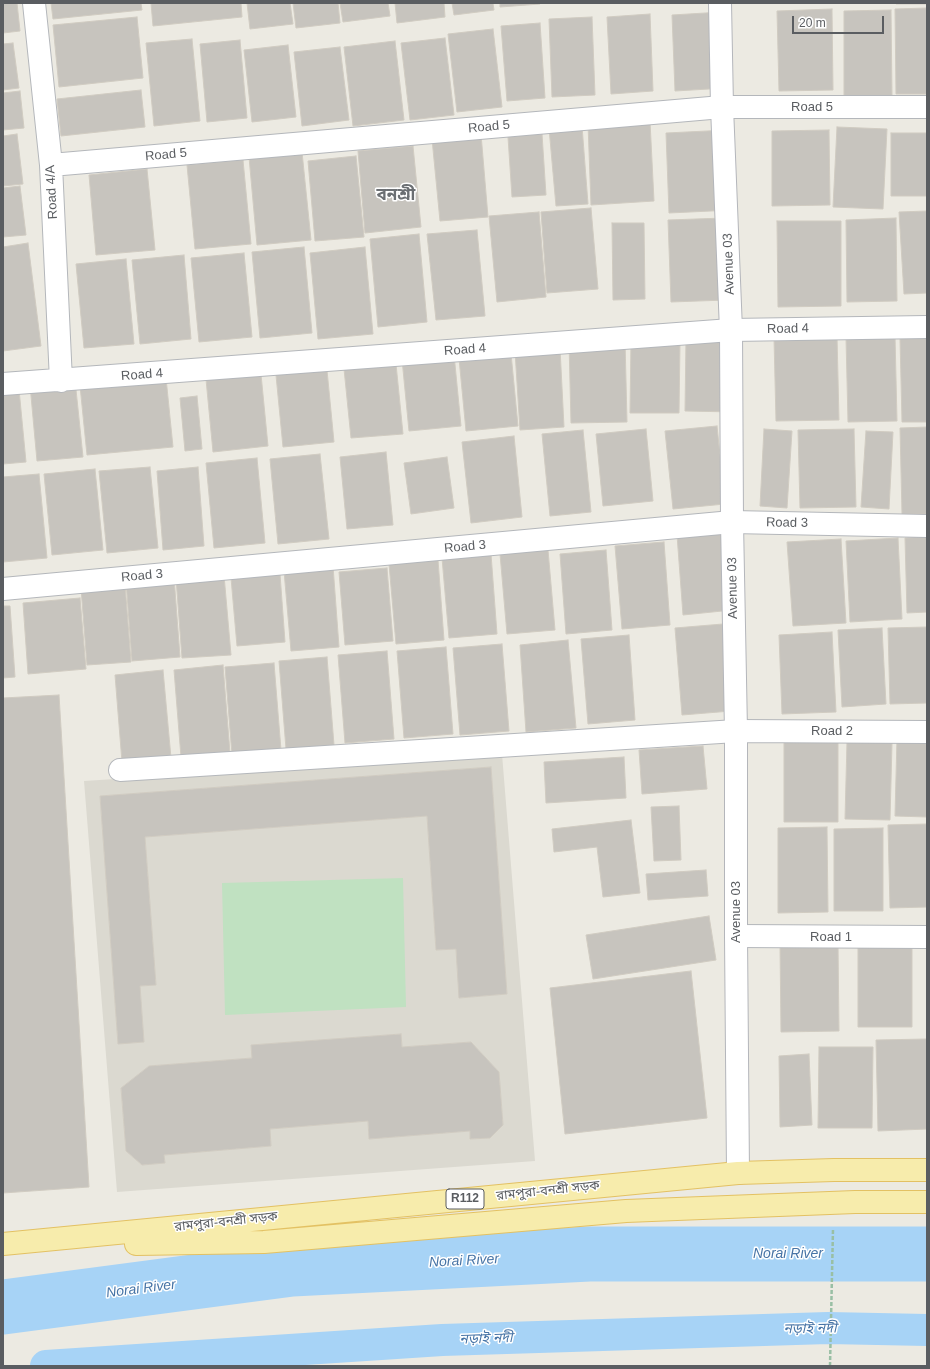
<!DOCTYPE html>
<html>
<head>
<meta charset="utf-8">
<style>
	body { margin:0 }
	#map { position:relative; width:930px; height:1369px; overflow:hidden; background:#eceae2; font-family:Arial,sans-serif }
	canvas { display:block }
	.frame { position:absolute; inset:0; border:4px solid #5a5d61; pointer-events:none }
	.scale { position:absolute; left:792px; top:16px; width:92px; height:18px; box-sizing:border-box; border:2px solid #5a5d61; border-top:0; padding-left:5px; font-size:12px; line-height:14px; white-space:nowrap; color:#5a5d61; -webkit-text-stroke:3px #fff; paint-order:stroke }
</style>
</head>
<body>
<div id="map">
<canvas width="930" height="1369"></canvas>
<div class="frame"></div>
<div class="scale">20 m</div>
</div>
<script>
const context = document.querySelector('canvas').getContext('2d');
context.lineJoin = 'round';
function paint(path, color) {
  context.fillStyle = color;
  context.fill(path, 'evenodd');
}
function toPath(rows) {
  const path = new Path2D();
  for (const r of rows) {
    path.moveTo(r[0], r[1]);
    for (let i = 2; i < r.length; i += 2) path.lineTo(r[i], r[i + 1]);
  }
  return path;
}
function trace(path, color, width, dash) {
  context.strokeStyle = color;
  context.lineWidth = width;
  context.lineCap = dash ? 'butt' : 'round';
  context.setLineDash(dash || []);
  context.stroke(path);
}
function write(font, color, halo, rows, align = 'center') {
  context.font = font + ' Arial,"Noto Sans Bengali",sans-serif';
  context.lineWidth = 3;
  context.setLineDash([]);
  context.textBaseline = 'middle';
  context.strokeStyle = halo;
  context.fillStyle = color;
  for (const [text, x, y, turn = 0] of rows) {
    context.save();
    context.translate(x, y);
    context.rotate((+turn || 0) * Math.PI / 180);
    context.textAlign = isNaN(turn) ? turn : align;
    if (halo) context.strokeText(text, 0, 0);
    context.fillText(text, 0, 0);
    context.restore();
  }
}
paint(toPath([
	[502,754,535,1161,117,1192,84,781],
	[491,767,507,994,460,998,456,949,436,950,427,816,145,837,156,985,140,986,144,1042,118,1043,100,796],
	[401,1034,402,1047,471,1042,499,1072,503,1125,490,1138,470,1139,470,1131,369,1139,368,1121,270,1129,271,1146,164,1155,165,1163,142,1165,126,1151,121,1088,149,1066,252,1058,252,1045]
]), '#dbd9d0');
paint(toPath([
	[403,878,406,1007,225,1015,222,883]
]), '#c0e1c1');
trace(toPath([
	[46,1366,442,1340,828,1328,927,1330]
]), '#a7d3f6', 32);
trace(toPath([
	[3,1307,292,1269,589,1254,927,1254]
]), '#a7d3f6', 55);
const building = toPath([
	[3,3,17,3,20,31,3,33,3,3],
	[51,3,141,3,142,10,53,19,51,3],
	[151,3,241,3,242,17,153,26,151,3],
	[247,3,290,3,293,24,250,29,247,3],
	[293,3,338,3,340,23,296,28,293,3],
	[340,3,388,3,390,16,343,22,340,3],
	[395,3,444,3,445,17,397,23,395,3],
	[452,3,493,3,494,10,454,15,452,3],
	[500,3,540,3,540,4,500,7,500,3],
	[896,3,927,3,927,4,896,4,896,3],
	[927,8,927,94,896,94,895,9,927,8],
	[832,9,833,90,779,91,777,11,832,9],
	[891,10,892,96,844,97,844,11,891,10],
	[722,12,726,88,675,91,672,15,722,12],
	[650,14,653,91,611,94,607,17,650,14],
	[137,17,143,78,59,87,53,25,137,17],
	[592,17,595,95,552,97,549,19,592,17],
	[540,23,545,98,507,101,501,26,540,23],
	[493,29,502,107,457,112,448,34,493,29],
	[445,38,454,115,410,120,401,43,445,38],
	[192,39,200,121,154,126,146,43,192,39],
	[240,40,247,118,207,122,200,44,240,40],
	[395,41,404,120,353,126,344,47,395,41],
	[13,43,19,88,3,90,3,44,13,43],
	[288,45,296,117,252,122,244,50,288,45],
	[340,47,349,120,302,126,294,52,340,47],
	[141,90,145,127,61,136,57,99,141,90],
	[20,91,24,128,3,130,3,93,20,91],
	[650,121,654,201,591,205,588,124,650,121],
	[582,126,588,204,556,206,549,128,582,126],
	[837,127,887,129,883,209,833,207,837,127],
	[728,130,732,210,669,213,666,133,728,130],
	[829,130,830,205,772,206,772,131,829,130],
	[891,133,927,133,927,196,891,196,891,133],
	[17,134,23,184,3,186,3,136,17,134],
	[481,134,488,217,440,221,432,139,481,134],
	[542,134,546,195,512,197,508,137,542,134],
	[413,146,421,227,365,233,358,151,413,146],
	[302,152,311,240,257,245,249,157,302,152],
	[356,156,364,237,315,241,308,161,356,156],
	[243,160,251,244,195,249,187,165,243,160],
	[147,169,155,250,96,255,89,175,147,169],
	[20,186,26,235,3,237,3,188,20,186],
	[591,208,598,289,547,293,541,212,591,208],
	[927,211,927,293,904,294,899,212,927,211],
	[539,212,546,297,497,302,489,216,539,212],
	[724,218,726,300,671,302,668,220,724,218],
	[896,218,897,301,847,302,846,220,896,218],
	[777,221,841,221,841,306,778,307,777,221],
	[612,223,644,223,645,299,613,300,612,223],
	[477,230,485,316,436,320,427,234,477,230],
	[419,234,427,322,378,327,370,239,419,234],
	[28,243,41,346,3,351,3,247,28,243],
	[304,247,312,333,260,338,252,252,304,247],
	[365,247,373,334,318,339,310,253,365,247],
	[244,253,252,337,199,342,191,258,244,253],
	[184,255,191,339,140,344,132,260,184,255],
	[126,259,134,344,84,348,76,264,126,259],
	[837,336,839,420,776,421,774,338,837,336],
	[895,336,897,421,848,422,846,338,895,336],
	[900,338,927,338,927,422,902,422,900,338],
	[686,339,736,340,735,412,685,411,686,339],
	[625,340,627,422,571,423,569,342,625,340],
	[631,341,680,342,679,413,630,413,631,341],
	[510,343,518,426,466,431,458,348,510,343],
	[453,344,461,426,409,431,401,349,453,344],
	[560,348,564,427,520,430,515,351,560,348],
	[395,354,403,434,351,438,343,359,395,354],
	[326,360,334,442,283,447,275,365,326,360],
	[260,364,268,446,213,452,205,369,260,364],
	[165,368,173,447,87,455,79,376,165,368],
	[18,379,26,462,3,464,3,381,18,379],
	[75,380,83,457,37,461,30,385,75,380],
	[197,396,202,449,185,451,180,398,197,396],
	[717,426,725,504,673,509,665,431,717,426],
	[927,427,927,514,902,514,900,428,927,427],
	[646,429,653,501,603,506,596,434,646,429],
	[764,429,792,431,787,508,760,506,764,429],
	[854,429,856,507,800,508,798,430,854,429],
	[583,430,591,512,550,516,542,434,583,430],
	[866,431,893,432,889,509,861,507,866,431],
	[514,436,522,517,471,523,462,442,514,436],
	[386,452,393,525,347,529,340,457,386,452],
	[320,454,329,539,278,544,270,459,320,454],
	[447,457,454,508,411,514,404,463,447,457],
	[257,458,265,543,214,548,206,463,257,458],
	[150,467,158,548,107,553,99,471,150,467],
	[198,467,204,546,163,550,157,471,198,467],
	[95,469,103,550,52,555,44,474,95,469],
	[39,474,47,558,3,562,3,477,39,474],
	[725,530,732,610,683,615,677,535,725,530],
	[927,537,927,612,907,613,905,538,927,537],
	[898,538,902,619,850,622,846,541,898,538],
	[841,539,846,623,793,626,787,542,841,539],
	[664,542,670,625,622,629,615,546,664,542],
	[548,550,555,630,507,634,500,554,548,550],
	[606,550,612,630,566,634,560,554,606,550],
	[491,554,497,634,449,638,442,558,491,554],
	[438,560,444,640,396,644,389,564,438,560],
	[333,566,339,647,291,651,284,571,333,566],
	[387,568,393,641,345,645,339,572,387,568],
	[280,574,285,642,237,646,231,578,280,574],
	[224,575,231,655,182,658,176,578,224,575],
	[174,577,180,657,132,661,126,581,174,577],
	[125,584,131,662,87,665,81,588,125,584],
	[80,598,86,669,28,674,23,603,80,598],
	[3,606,10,606,15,677,3,678,3,606],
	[723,624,731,711,682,715,675,628,723,624],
	[927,627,927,703,890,704,888,628,927,627],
	[882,628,886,704,842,707,838,630,882,628],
	[832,632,836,712,782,714,779,635,832,632],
	[629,635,635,720,588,724,581,639,629,635],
	[568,640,576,728,526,732,520,645,568,640],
	[502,644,509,731,460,735,453,648,502,644],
	[446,647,453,734,404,738,397,651,446,647],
	[387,651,394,739,345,743,338,655,387,651],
	[327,657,334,745,286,749,279,661,327,657],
	[274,663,281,750,232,755,225,667,274,663],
	[223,665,230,753,181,757,174,670,223,665],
	[163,670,171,758,122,762,115,675,163,670],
	[59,695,89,1187,3,1193,3,698,59,695],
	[784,737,838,737,838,822,784,822,784,737],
	[897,738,927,739,927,817,895,816,897,738],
	[847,742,892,743,890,820,845,819,847,742],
	[703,746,707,789,642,794,639,750,703,746],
	[624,757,626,798,546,803,544,762,624,757],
	[491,767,507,994,459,998,456,949,436,950,427,816,145,837,156,985,140,986,144,1042,118,1044,100,796,491,767],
	[679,806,681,860,654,861,651,807,679,806],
	[631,820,640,893,603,897,597,847,554,852,552,829,631,820],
	[927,824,927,907,890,908,888,825,927,824],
	[827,827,828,912,778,913,778,828,827,827],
	[883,828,883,911,834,911,834,829,883,828],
	[706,870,708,896,648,900,646,874,706,870],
	[709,916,716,960,593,979,586,935,709,916],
	[838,943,839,1031,781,1032,780,944,838,943],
	[858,943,912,943,912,1027,858,1027,858,943],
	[691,971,707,1118,565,1134,550,988,691,971],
	[401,1034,402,1047,471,1042,499,1072,503,1125,490,1138,470,1139,470,1131,369,1139,368,1121,270,1129,271,1146,164,1155,165,1163,142,1165,126,1151,121,1088,149,1066,252,1058,251,1045,401,1034],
	[927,1039,927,1129,878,1131,876,1040,927,1039],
	[819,1047,873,1047,872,1128,818,1128,819,1047],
	[809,1054,812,1125,780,1127,779,1056,809,1054]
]);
paint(building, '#c7c4be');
trace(building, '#d0cbc1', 1);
const street = toPath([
	[34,3,51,165,61,381],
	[51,165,722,107,927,107],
	[3,384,731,330,927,327],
	[3,589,732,522,927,526],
	[120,770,736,731,927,732],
	[736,936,927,937]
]);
const secondary = toPath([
	[720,3,722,107,731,330,732,522,736,731,736,936,738,1173]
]);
const primary = toPath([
	[3,1244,738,1173,834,1170,927,1170],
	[136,1244,264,1242,626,1211,855,1202,927,1202]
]);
trace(street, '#b4b7bb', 24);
trace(secondary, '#b4b6bb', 24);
trace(primary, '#e3c163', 24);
trace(toPath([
	[830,1366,833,1229]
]), '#99bfa4', 2.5, [4, 2]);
trace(street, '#fff', 22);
trace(secondary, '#fff', 22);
trace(primary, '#f7ecac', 22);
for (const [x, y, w] of [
	[465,1199,38]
]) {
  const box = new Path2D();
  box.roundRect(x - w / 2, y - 10, w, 20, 3);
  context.fillStyle = '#fff';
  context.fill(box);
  trace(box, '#5a5d61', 1);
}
write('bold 12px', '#5a5d61', null, [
	["R112",465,1199]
]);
write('13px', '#5a5d61', '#fff', [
	["Road 5",812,107],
	["Road 5",489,127,-5],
	["Road 5",166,155,-5],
	["Road 4/A",52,192,-93],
	["Avenue 03",729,264,-92],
	["Road 4",788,329,-1],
	["Road 4",465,350,-4],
	["Road 4",142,375,-4],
	["Road 3",787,523,1],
	["Road 3",465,547,-5],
	["Road 3",142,576,-5],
	["Avenue 03",733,588,-91],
	["Road 2",832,731],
	["Avenue 03",736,912,-90],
	["Road 1",831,937],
	["রামপুরা-বনশ্রী সড়ক",548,1191,-6],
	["রামপুরা-বনশ্রী সড়ক",226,1222,-6]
]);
write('italic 14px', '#4774a6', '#fff', [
	["Norai River",788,1254],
	["Norai River",464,1261,-3],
	["Norai River",141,1289,-7],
	["নড়াই নদী",810,1329,-1],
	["নড়াই নদী",486,1339,-2]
]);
write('bold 17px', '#6b6f73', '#fff', [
	["বনশ্রী",396,195]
]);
</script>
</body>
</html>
